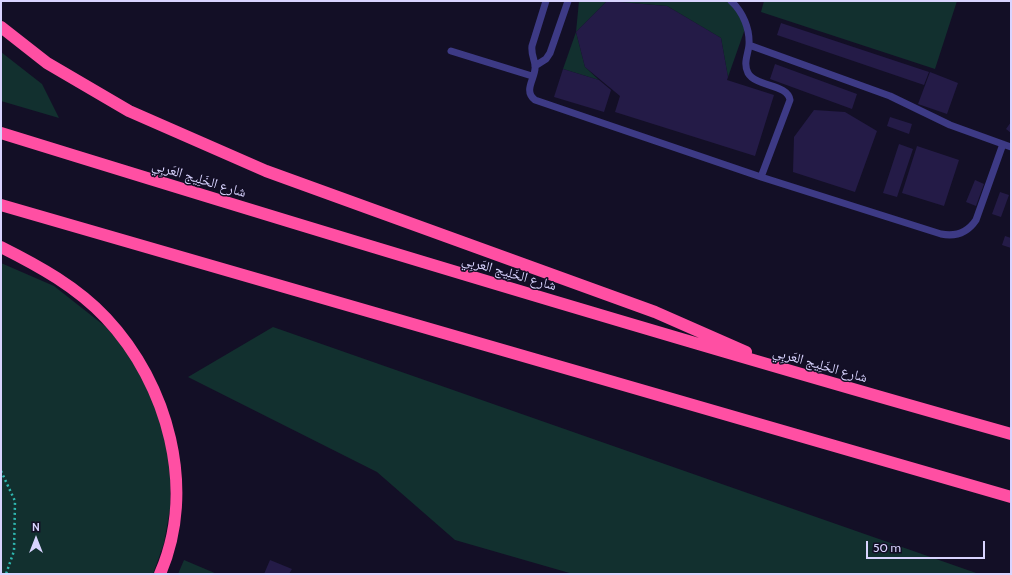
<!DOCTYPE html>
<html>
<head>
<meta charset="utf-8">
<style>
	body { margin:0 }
	#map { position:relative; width:1012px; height:575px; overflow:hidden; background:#130f26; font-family:Cabin,sans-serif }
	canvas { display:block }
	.frame { position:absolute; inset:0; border:2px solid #d9d4ff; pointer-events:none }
	.north { position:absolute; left:16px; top:519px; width:40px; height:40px; -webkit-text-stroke:3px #130f26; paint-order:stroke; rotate:0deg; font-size:11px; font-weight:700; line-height:16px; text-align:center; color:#d9d4ff }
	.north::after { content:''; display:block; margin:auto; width:14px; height:18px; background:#d9d4ff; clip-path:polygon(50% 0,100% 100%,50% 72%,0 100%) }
	.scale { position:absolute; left:866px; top:541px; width:119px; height:18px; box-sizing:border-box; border:2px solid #d9d4ff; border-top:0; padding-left:5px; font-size:12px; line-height:14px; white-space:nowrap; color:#d9d4ff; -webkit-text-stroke:3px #130f26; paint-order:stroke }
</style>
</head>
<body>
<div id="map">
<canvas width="1012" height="575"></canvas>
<div class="frame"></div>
<div class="north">N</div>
<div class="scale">50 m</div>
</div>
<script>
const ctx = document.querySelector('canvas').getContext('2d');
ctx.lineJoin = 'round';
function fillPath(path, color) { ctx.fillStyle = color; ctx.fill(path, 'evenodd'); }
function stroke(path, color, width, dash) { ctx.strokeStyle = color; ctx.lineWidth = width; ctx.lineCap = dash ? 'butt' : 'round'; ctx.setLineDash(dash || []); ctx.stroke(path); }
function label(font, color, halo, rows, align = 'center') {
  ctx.font = font + ' Cabin,"Noto Naskh Arabic",sans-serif'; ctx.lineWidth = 3; ctx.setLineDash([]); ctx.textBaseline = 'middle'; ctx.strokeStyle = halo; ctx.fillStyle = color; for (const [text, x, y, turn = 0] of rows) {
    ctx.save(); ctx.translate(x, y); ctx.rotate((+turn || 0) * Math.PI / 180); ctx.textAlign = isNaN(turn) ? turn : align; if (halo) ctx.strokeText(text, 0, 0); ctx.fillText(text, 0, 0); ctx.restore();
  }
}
fillPath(new Path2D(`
	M579,1H728L736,4L746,26L728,77L721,38L667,6L607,1L576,32L585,67L599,80L563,69L576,32Z
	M764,1H957L935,69L761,12Z
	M1,52L42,84L59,118L1,101Z
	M1,263L54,286L106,327L139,364L165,417L171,465L170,509L164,543L153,574H1Z
	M273,327L979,574H573L455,540L377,472L188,377Z
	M184,560L217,574H178Z`), '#12302f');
fillPath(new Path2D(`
	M607,1L667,6L721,38L728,77L727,80L774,95L755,156L615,112L620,96L585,67L576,32Z
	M781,23L929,72L924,85L777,35Z
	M775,64L857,94L852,109L770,79Z
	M563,69L599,80L611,90L604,112L554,97Z
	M930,72L958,83L947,114L918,104Z
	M814,110L845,112L877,131L855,192L793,172L794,137Z
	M890,117L912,124L909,134L887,126Z
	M1011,122V133L1006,129Z
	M899,144L913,149L897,197L883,193Z
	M917,146L959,160L944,206L902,193Z
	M975,180L984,184L976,206L966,202Z
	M1000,192L1009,195L1001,217L992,214Z
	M1005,236L1011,238V248L1002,245Z
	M270,560L292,569L289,574H264Z`), '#241b47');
stroke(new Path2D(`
	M1,471L15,501L14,551L6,574`), '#2fb8b0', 2.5, [2, 3]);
stroke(new Path2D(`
	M546,1L532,46C531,54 534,58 535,65C537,77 522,90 535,100L761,177L941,234C956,237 968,232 976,220L1003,144
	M731,1C743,12 750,29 749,45C748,55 743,63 748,73C756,87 788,84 790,100L761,177
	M749,45L890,96L950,125L1011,147
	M451,51L532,76
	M535,66L546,59L550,53L568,1`), '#3d3a85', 7);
stroke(new Path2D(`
	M1,27L47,63L129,111L266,171L655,312L746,352
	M1,133C337,237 673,339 1011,434
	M1,205L1011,497
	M1,247C39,266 77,287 106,318C168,384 197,489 160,574`), '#ff4fa3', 12);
label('14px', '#d9d4ff', '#130f26', [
	["شارع الخَلِيج العَربِي",199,179,17],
	["شارع الخَلِيج العَربِي",509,273,16],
	["شارع الخَلِيج العَربِي",820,365,16]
]);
</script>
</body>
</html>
